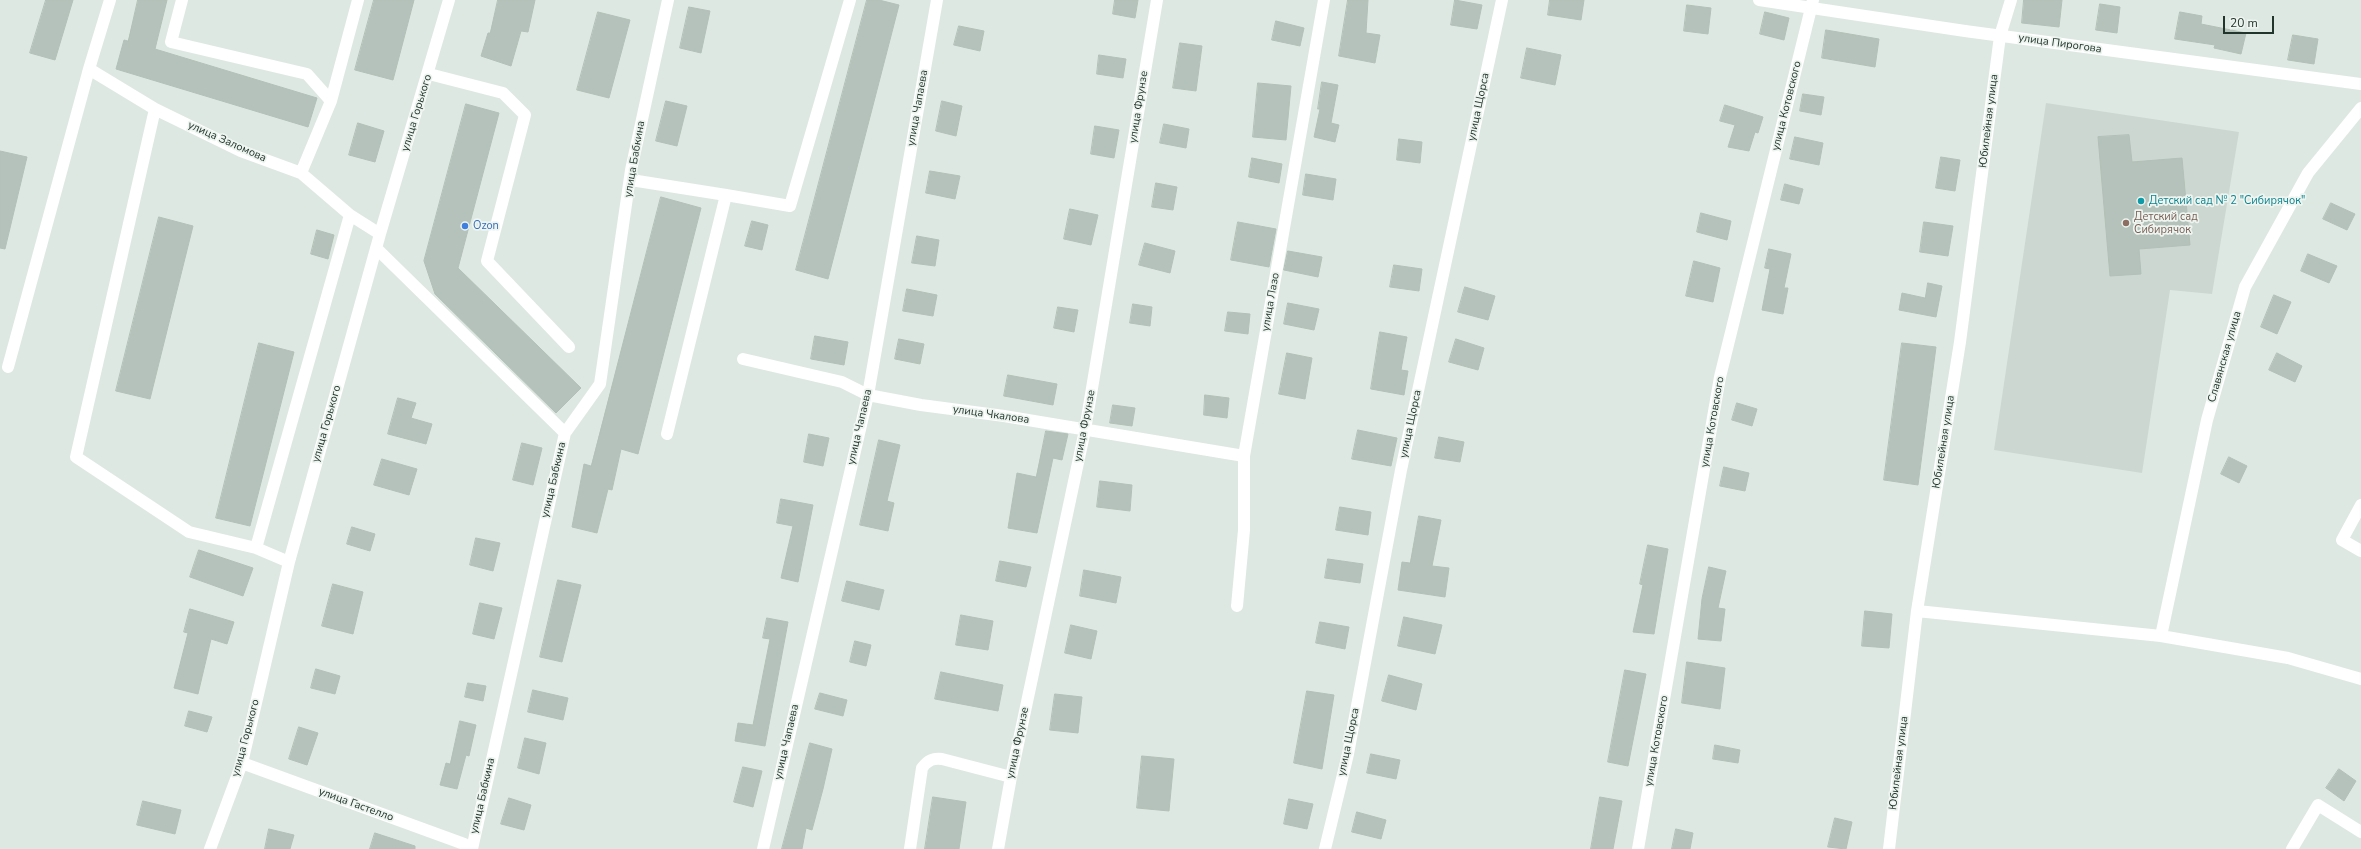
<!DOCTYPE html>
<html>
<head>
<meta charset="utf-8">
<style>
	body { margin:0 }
	#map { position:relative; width:2361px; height:849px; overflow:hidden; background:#dee8e2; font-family:"Nunito Sans",sans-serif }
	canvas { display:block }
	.scale { position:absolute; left:2223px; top:16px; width:51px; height:18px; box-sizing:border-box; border:2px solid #22352d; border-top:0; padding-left:5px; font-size:12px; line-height:14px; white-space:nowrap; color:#22352d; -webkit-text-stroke:3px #eef5f0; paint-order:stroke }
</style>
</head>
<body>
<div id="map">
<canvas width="2361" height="849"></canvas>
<div class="scale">20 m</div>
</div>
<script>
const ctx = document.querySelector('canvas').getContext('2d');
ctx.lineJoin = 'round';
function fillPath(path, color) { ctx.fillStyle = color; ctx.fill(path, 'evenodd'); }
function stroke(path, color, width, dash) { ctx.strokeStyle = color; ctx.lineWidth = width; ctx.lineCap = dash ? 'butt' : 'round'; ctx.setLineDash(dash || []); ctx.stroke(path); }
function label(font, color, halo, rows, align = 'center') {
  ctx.font = font + ' "Nunito Sans",sans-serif'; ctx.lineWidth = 3.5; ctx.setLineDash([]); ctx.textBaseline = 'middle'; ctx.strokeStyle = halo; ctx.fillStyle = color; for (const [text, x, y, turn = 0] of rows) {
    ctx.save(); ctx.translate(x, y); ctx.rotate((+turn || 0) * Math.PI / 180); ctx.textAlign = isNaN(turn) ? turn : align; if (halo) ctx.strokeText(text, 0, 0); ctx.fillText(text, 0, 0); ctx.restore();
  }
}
fillPath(new Path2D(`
	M2046,103L2239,132L2212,294L2170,290L2142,473L1994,450Z`), '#cdd7d1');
const building = new Path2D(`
	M46,0H73L55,60L30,53Z
	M138,0H167L155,49L317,98L308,127L116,69L124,40L128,41Z
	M374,0H414L393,80L355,70Z
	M498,0H535L528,32L521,31L511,66L481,56L488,33H490Z
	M867,0H879L899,5L828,279L796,270Z
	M1115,0H1138L1135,18L1113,14Z
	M1348,0H1368L1366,33L1380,35L1375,63L1339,56Z
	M1455,0L1482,5L1477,29L1451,25Z
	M1550,0H1584L1581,20L1548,15Z
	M2024,0H2062L2059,27L2022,23Z
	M2100,4L2120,7L2117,33L2096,30Z
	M1687,5L1711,8L1708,34L1684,31Z
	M689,7L710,11L701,53L680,48Z
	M598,12L630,20L609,98L577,90Z
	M1765,12L1789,18L1784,40L1760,34Z
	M2180,12L2202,16L2201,24L2246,33L2241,54L2214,48L2215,45L2175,39Z
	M1276,21L1304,28L1300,46L1272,40Z
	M959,26L984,31L980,51L954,45Z
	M1826,30L1879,39L1875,67L1822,58Z
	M2293,35L2318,39L2314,64L2288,60Z
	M1180,43L1202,46L1196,91L1173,88Z
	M1527,48L1561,55L1555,85L1521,78Z
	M1099,55L1126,59L1123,78L1097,74Z
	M1322,82L1338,85L1331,123L1339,125L1335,142L1314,137L1320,109H1318Z
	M1258,83L1291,86L1286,140L1253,137Z
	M1803,94L1824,97L1821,115L1800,111Z
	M666,101L687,106L677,146L656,141Z
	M942,101L962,106L956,136L936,131Z
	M466,104L499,113L458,268L581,388L556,413L435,294L424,261Z
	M1725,105L1763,117L1758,133L1755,132L1749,151L1728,147L1735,125L1720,121Z
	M358,123L384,131L375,162L349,155Z
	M1164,124L1189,129L1186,148L1160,143Z
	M1095,126L1119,130L1114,158L1091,154Z
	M2129,135L2132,162L2182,158L2190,245L2139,249L2141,274L2110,276L2098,137Z
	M1795,137L1823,143L1819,165L1790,159Z
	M1399,139L1422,142L1420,163L1397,160Z
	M0,151L27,157L5,249L0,248Z
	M1941,157L1960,160L1955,191L1936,188Z
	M1252,158L1282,164L1279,183L1249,177Z
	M930,171L960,176L955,199L926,193Z
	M1306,174L1336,179L1333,200L1303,195Z
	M1156,183L1177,187L1173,210L1152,207Z
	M1785,184L1803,189L1799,204L1781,200Z
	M661,197L701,208L638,454L621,449L612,490L608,489L597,533L572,527L584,464L591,466Z
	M2331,203L2355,214L2347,230L2323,219Z
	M1070,209L1098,215L1091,245L1064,239Z
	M1701,213L1731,221L1727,240L1697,232Z
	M159,217L193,226L150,399L116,391Z
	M752,221L768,225L762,250L745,246Z
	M1238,222L1276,229L1269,267L1231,260Z
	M1924,222L1953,226L1948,256L1920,252Z
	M317,230L334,235L328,259L311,254Z
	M917,236L939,240L935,266L912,263Z
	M1145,243L1175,251L1170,273L1139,265Z
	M1769,249L1791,254L1784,288H1788L1783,314L1762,310L1770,269L1765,268Z
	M1288,251L1322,257L1318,277L1284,270Z
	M2308,254L2337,266L2329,283L2301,271Z
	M1694,261L1720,268L1713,302L1686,296Z
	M1394,265L1422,269L1419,291L1390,287Z
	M1928,283L1942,286L1936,317L1899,310L1902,293L1925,298Z
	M1465,287L1495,296L1488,320L1458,312Z
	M907,289L937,295L933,316L903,311Z
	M2274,295L2291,302L2277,334L2261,327Z
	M1288,303L1319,309L1314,330L1284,324Z
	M1133,304L1152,307L1150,326L1130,323Z
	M1058,307L1078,310L1074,332L1054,328Z
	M1228,312L1250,314L1248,334L1225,331Z
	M1380,332L1407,337L1401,370L1408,371L1404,395L1371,389Z
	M815,336L848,342L844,365L811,359Z
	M899,339L924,344L920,364L895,359Z
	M1456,339L1484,348L1478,370L1449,362Z
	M259,343L294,352L250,526L216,518Z
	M1902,343L1936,347L1918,485L1884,480Z
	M1287,353L1312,358L1305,399L1279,394Z
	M2277,353L2302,366L2295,382L2269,370Z
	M1008,375L1057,384L1053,405L1004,396Z
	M1205,395L1229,398L1227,418L1204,415Z
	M398,398L416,403L411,418L432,424L426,444L388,434Z
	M1737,403L1757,409L1752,426L1732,420Z
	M1113,405L1135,408L1132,426L1110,423Z
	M1358,430L1397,438L1391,466L1352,459Z
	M1046,431L1068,434L1062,460L1053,458L1037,533L1008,528L1017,473L1036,477Z
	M809,434L829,438L823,466L804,462Z
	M1439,437L1464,442L1460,462L1435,458Z
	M879,440L900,445L887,501L894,503L888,531L860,525Z
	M522,443L542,448L533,485L513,480Z
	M2229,457L2247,466L2239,483L2221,474Z
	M382,459L417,469L409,495L374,485Z
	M1724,467L1749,473L1745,491L1720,486Z
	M1100,481L1132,485L1130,511L1097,507Z
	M781,499L813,505L798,582L781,578L793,526L777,523Z
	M1340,507L1371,512L1368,535L1336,530Z
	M1419,516L1441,520L1432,566L1449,568L1445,597L1398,590L1402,562L1410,563Z
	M352,527L375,534L370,551L347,544Z
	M476,538L500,543L493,571L470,565Z
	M1648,545L1668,549L1654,634L1633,632L1643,585L1640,584Z
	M199,550L253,568L243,596L190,577Z
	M1328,559L1363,564L1360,583L1325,578Z
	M1000,561L1031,567L1026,587L996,581Z
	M1709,567L1726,571L1718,608L1725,609L1721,641L1698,639L1702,599Z
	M1084,570L1121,577L1116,603L1080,596Z
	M558,580L581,585L562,662L540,657Z
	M847,581L884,590L879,610L842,601Z
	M333,584L363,592L353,634L322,626Z
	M480,603L502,608L494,639L473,634Z
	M190,609L234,622L227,644L211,639L198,694L174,688L188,633L184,632Z
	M1865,611L1892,614L1889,648L1862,646Z
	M961,615L993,621L988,650L956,645Z
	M1404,617L1442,625L1435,654L1398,646Z
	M767,618L788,622L765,746L735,741L738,723L753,725L770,639L763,638Z
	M1320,622L1349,627L1345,649L1316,643Z
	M1071,625L1097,631L1091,659L1065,653Z
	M855,641L871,645L866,666L850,662Z
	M1687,662L1725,668L1720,709L1682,703Z
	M316,669L340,676L335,694L311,688Z
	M1625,670L1646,674L1628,766L1608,762Z
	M941,672L1003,685L998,711L935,699Z
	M1389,675L1422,684L1416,710L1382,701Z
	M468,683L486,686L483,701L465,697Z
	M533,690L568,698L563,720L528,712Z
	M1307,691L1334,695L1322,769L1294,763Z
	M820,693L847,700L843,716L815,709Z
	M1055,694L1082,697L1078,733L1050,730Z
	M189,711L212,717L207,732L185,726Z
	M460,721L476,725L469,756L466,755L457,789L440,785L446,763L450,764Z
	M299,727L318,733L307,765L289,759Z
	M525,738L546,743L539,774L518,768Z
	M810,743L832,749L823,789L812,830L806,828L802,849H782Z
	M1715,745L1740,750L1738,763L1713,759Z
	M1371,754L1400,760L1396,779L1367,773Z
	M1142,756L1174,759L1169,811L1137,808Z
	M743,767L762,771L753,807L734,802Z
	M2339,769L2356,781L2344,801L2326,788Z
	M933,797L966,802L959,849H925Z
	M1600,797L1622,801L1613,849H1591Z
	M509,798L531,805L524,830L501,824Z
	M1289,799L1313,804L1307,829L1284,824Z
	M143,801L181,810L175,834L137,825Z
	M1357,812L1386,820L1381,839L1352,832Z
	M1835,818L1852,822L1846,849L1828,847Z
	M269,829L294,835L290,849H265Z
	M1676,829L1693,833L1690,849H1672Z
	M375,833L415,846V849H370Z`);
fillPath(building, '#b4c2bb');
stroke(building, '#b2c0b8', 1);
stroke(new Path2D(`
	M110,0L89,69L155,109L241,151L301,173L350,215L380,234
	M182,0L171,42L307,74L331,101
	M1759,0L1965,31L2361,84
	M429,74L503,93L525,115L487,261L569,347
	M155,109L76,457L189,532L256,548L289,562
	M301,173L331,101L358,0
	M631,180L726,195L667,434
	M726,195L790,206L850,0
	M376,248L565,433
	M743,359L842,382L868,395L921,405L1004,416L1244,456
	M8,367L89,69
	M2361,505L2342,540L2361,551
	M256,548L350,215
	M1237,606L1244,530V456L1324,0
	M1917,611L2161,636L2288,658L2361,679
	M2161,636L2207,420L2245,287L2308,173L2361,108
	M242,763L464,844L468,849
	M210,849L242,763L289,562L380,234L449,0
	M472,849L565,433L600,384L631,170L668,0
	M763,849L868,395L937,0
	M910,849L922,768C928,760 933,758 942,759L1011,777
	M998,849L1011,777L1085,430L1157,0
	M1325,849L1348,754L1401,470L1502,0
	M1638,849L1720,377L1813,0
	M1889,849L1917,611L1960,342L2000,36L2011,0
	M2292,849L2318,805L2361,832`), '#fff', 12);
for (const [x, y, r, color] of [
	[2141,201,4,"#0f9aa8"],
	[2126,223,4,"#8d6e63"],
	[465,226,4,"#3f7fe0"]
]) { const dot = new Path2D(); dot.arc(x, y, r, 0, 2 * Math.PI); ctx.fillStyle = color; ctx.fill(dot); stroke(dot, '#eef5f0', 1.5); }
label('11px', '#22352d', '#eef5f0', [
	["улица Пирогова",2060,44,8],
	["улица Котовского",1787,106,-76],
	["улица Фрунзе",1139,107,-81],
	["улица Щорса",1479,107,-78],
	["улица Чапаева",918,108,-80],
	["улица Горького",417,113,-73],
	["Юбилейная улица",1989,121,-83],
	["улица Заломова",227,142,24],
	["улица Бабкина",635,159,-80],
	["улица Лазо",1271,302,-80],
	["Славянская улица",2225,357,-74],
	["улица Чкалова",991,415,8],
	["улица Котовского",1713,422,-80],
	["улица Горького",327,424,-74],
	["улица Щорса",1411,424,-78],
	["улица Фрунзе",1085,426,-79],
	["улица Чапаева",860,427,-77],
	["Юбилейная улица",1944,442,-81],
	["улица Бабкина",554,480,-77],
	["улица Горького",246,738,-75],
	["улица Котовского",1657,741,-80],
	["улица Чапаева",787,742,-77],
	["улица Щорса",1349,742,-78],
	["улица Фрунзе",1018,743,-78],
	["Юбилейная улица",1899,763,-83],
	["улица Бабкина",483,796,-77],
	["улица Гастелло",356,805,20]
]);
label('11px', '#0d838f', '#eef5f0', [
	["Детский сад № 2 \"Сибирячок\"",2149,201]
], 'left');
label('11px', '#785e54', '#eef5f0', [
	["Детский сад",2134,217],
	["Сибирячок",2134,230]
], 'left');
label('11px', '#366cbe', '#eef5f0', [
	["Ozon",473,226]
], 'left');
</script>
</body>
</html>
